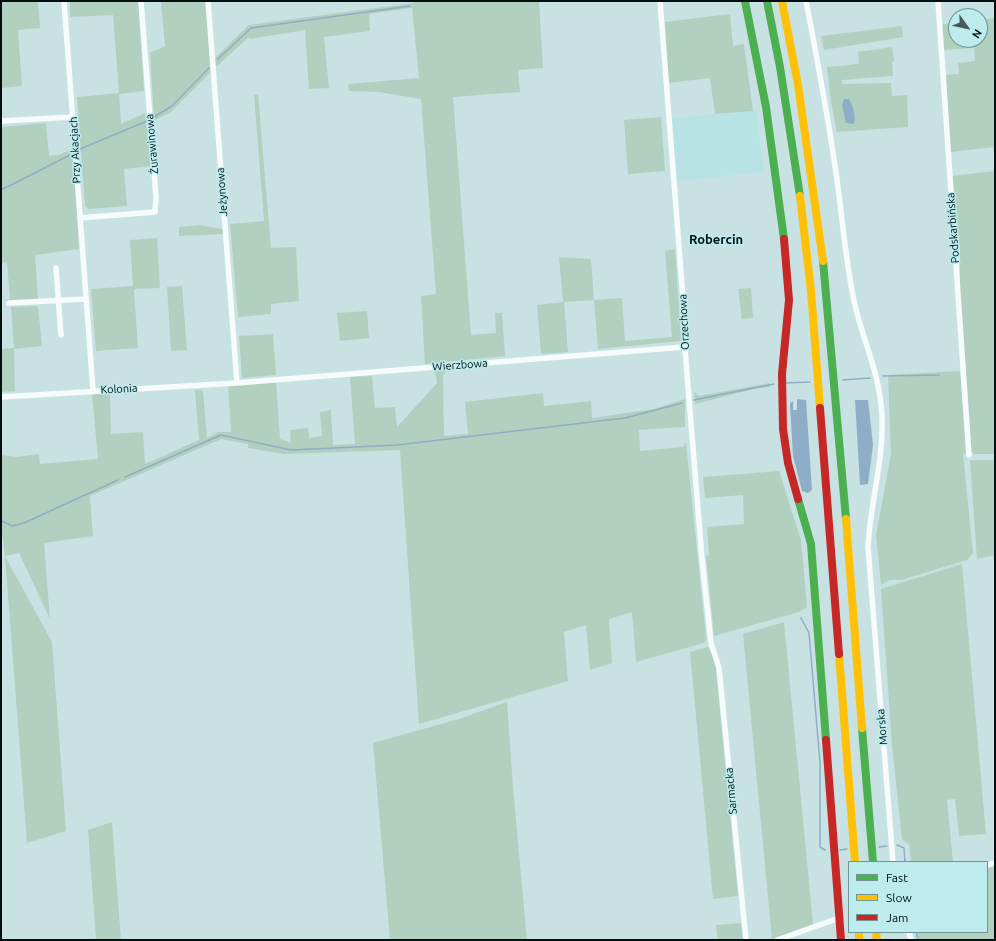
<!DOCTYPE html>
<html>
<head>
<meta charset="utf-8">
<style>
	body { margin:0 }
	#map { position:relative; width:996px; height:941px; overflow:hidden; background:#c8e2e3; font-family:Ubuntu,sans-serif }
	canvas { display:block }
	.frame { position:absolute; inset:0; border:2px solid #010f10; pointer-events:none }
	.legend { position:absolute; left:848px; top:861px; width:140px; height:72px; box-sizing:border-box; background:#bdecee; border:1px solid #729495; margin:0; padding:5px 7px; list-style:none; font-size:12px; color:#010f10 }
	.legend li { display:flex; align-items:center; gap:8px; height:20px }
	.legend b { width:20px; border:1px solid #729495 }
	.north { position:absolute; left:948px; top:8px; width:40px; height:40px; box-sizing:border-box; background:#bdecee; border:1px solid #729495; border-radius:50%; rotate:123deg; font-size:11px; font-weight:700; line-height:16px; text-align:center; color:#010f10 }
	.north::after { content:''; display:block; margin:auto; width:14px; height:18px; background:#47595a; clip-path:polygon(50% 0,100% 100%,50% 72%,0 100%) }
</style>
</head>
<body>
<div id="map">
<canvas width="996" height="941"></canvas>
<div class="frame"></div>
<ul class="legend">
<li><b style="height:5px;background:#4caf50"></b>Fast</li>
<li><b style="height:5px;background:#ffc107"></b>Slow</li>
<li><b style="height:5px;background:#c62828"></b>Jam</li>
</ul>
<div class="north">N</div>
</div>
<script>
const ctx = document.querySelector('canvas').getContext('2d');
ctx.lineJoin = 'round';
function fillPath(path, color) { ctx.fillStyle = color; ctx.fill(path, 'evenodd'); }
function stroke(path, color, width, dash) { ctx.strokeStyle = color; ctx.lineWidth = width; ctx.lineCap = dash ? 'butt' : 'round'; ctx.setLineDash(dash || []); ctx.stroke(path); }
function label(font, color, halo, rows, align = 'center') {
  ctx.font = font + ' Ubuntu,sans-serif'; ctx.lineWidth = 3; ctx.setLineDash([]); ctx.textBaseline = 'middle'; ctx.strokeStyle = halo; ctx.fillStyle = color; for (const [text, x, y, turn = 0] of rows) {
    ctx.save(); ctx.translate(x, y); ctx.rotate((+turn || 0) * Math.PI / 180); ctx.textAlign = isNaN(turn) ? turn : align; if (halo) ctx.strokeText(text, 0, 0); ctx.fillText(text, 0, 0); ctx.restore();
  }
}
fillPath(new Path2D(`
	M756,110L764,172L676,181L671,119Z`), '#b8e3e5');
fillPath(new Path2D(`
	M1,1H38L40,28L18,30L22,86L1,88Z
	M84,1H138L144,91L119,94L121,124L145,113L151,166L124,169L127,206L89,209L85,206L77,97L119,93L113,15L70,17V2Z
	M161,1H206L212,71L170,113L154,120L150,53L165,46Z
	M413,1H539L543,68L518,70L520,92L453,97L471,335L496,333L495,313H502L505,356L425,364L421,296L436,294L421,99L379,92L349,91L348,84L419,78L412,8L369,14L370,31L324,37L329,88L309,89L305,30L249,39V37L216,67L215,58L249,25L413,3Z
	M730,14L733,46L744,44L753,111L715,114L710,78L668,83L665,22Z
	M995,18V147L950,152L946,75L959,74L958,63L975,61L974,48L944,50L941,24L956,23V40H980V20Z
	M902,26L903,37L824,50L821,36Z
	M892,47L894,61L892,62L893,76L842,80V84L891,83L892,96L907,95L908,127L837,132L831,102L827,67L859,64L858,52Z
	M258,94L271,248L296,247L299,301L271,304V314L238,317L230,224L264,221L254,95Z
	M661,117L665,171L628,174L624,120Z
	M46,123L49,156L58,155L73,149L79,249L35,255L38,299L4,301L10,299L7,262L1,263V127Z
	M995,171V454H974L970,451L960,302V250L952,176Z
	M199,225L223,229V234L179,236V227Z
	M157,238L160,288L134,289L138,348L96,351L91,289L133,286L130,240Z
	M675,249L681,341L598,349L594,300L564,302L568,352L541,354L537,305L563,302L559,257L591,259L594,300L622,298L625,341L672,337L665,251Z
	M182,286L187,350L171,351L167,287Z
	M751,288L753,318L742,319L738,289Z
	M38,306L42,346L14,349L15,391L1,392V349L14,348L11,307Z
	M367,311L369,338L340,341L337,313Z
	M273,334L276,375L242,378L239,336Z
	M446,370L443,376L444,436L468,434L465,402L543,393L544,406L591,401L592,418L654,409L685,399V427L639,430L640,451L683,447L686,443L706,638L704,643L636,662L632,612L609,619L612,663L590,670L586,625L564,632L568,681L419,724L400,450L283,454L248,448V444L221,439L90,496L93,536L44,543L50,619L19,553L5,556L52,642L66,831L27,843L5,556L1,525V455L16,457L39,454L40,464L98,459L92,394L110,393L111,434L143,432L145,464L199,440L195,390H203L207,438L218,432H231L228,385L276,382L280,439L291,443L290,430L308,428L309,438L322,436L320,412L331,410L333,445L355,444L350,377L372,376L375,408L395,407L397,427L437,383L435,371Z
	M960,371L966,453L963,454L973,553L967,560L901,580H890L881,585L876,535L891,454L888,375Z
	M770,383V387L754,389L695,404L694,392L699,396Z
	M970,460H995V555L977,559Z
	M779,471L801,540L807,607L799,612L714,636L706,555L709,556L707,527L744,524L743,495L705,498L703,477Z
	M962,564L986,834L959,836L955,799L947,800L953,862H911L909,844L902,840L892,745L881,589Z
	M784,622L813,924L772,940L743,634Z
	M708,647L715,659L738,896L713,899L690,652Z
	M507,702L513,788L527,940H390L373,743L459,719Z
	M112,822L121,940H96L88,830Z
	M995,865V940H918L917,932H987V868Z
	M741,923L743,940H718L716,925Z`), '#b1d0bf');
fillPath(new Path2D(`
	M844,99H849C853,107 856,115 854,124L846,123L842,105Z
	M797,399L806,400L812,490L808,493L802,491L793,456L790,404L791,402L793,401V410H797Z
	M855,400H868L873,445L868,484L860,485Z`), '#8eaec7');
stroke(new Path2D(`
	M218,59L251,28L410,6
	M154,117L172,106L209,68
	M80,149L147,121
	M1,190L70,155
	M883,376L939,375
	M843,380L870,378
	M786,383L810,382
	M694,400L774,384
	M125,477L221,435L291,450L397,445L625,418L682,403
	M2,521L12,526L24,523L118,480
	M801,618L809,633L820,763V847L825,850
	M897,845L904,848L905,862
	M879,847L887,846
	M840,850L847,849
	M916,932L918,940`), '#8eaec7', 1.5);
stroke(new Path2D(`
	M64,1L93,390
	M208,1L237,383
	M660,1L686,337L684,347L685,349L702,559L711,643L719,668L746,940
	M806,1C817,58 828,116 836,173C842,214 845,256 853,296C861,338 880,371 882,416C884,461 870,503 868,547L893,862
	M938,1L969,455
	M1,121L73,117
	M80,218L155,212L156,197L141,1
	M56,268L61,335
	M9,303L86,299
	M1,397L237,383L684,347
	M987,865L995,863
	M909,932L911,940
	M777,940L839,918`), '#f7fbfb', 5.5);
stroke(new Path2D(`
	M745,1L766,107L784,239
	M767,1L780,67L800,196
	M823,261L846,519
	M798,499L811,544L826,740
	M862,728L873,862`), '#4caf50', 8);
stroke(new Path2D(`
	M782,1L798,85L823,261
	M800,196L811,291L820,408
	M846,519L862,728
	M839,654L855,862
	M859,932V940
	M876,932L877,940`), '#ffc107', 8);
stroke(new Path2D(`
	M784,239L789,300L782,374L783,429L788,463L798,499
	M820,408L839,654
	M826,740L841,940`), '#c62828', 8);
label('11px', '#010f10', '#bdecee', [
	["Żurawinowa",152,144,-95],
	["Przy Akacjach",75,150,-93],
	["Jeżynowa",222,192,-94],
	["Podskarbińska",953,228,-94],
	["Orzechowa",684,322,-93],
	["Wierzbowa",460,365,-4],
	["Kolonia",119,389,-3],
	["Morska",882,727,-95],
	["Sarmacka",731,791,-95]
]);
label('bold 13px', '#010f10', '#bdecee', [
	["Robercin",716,240]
]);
</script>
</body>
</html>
